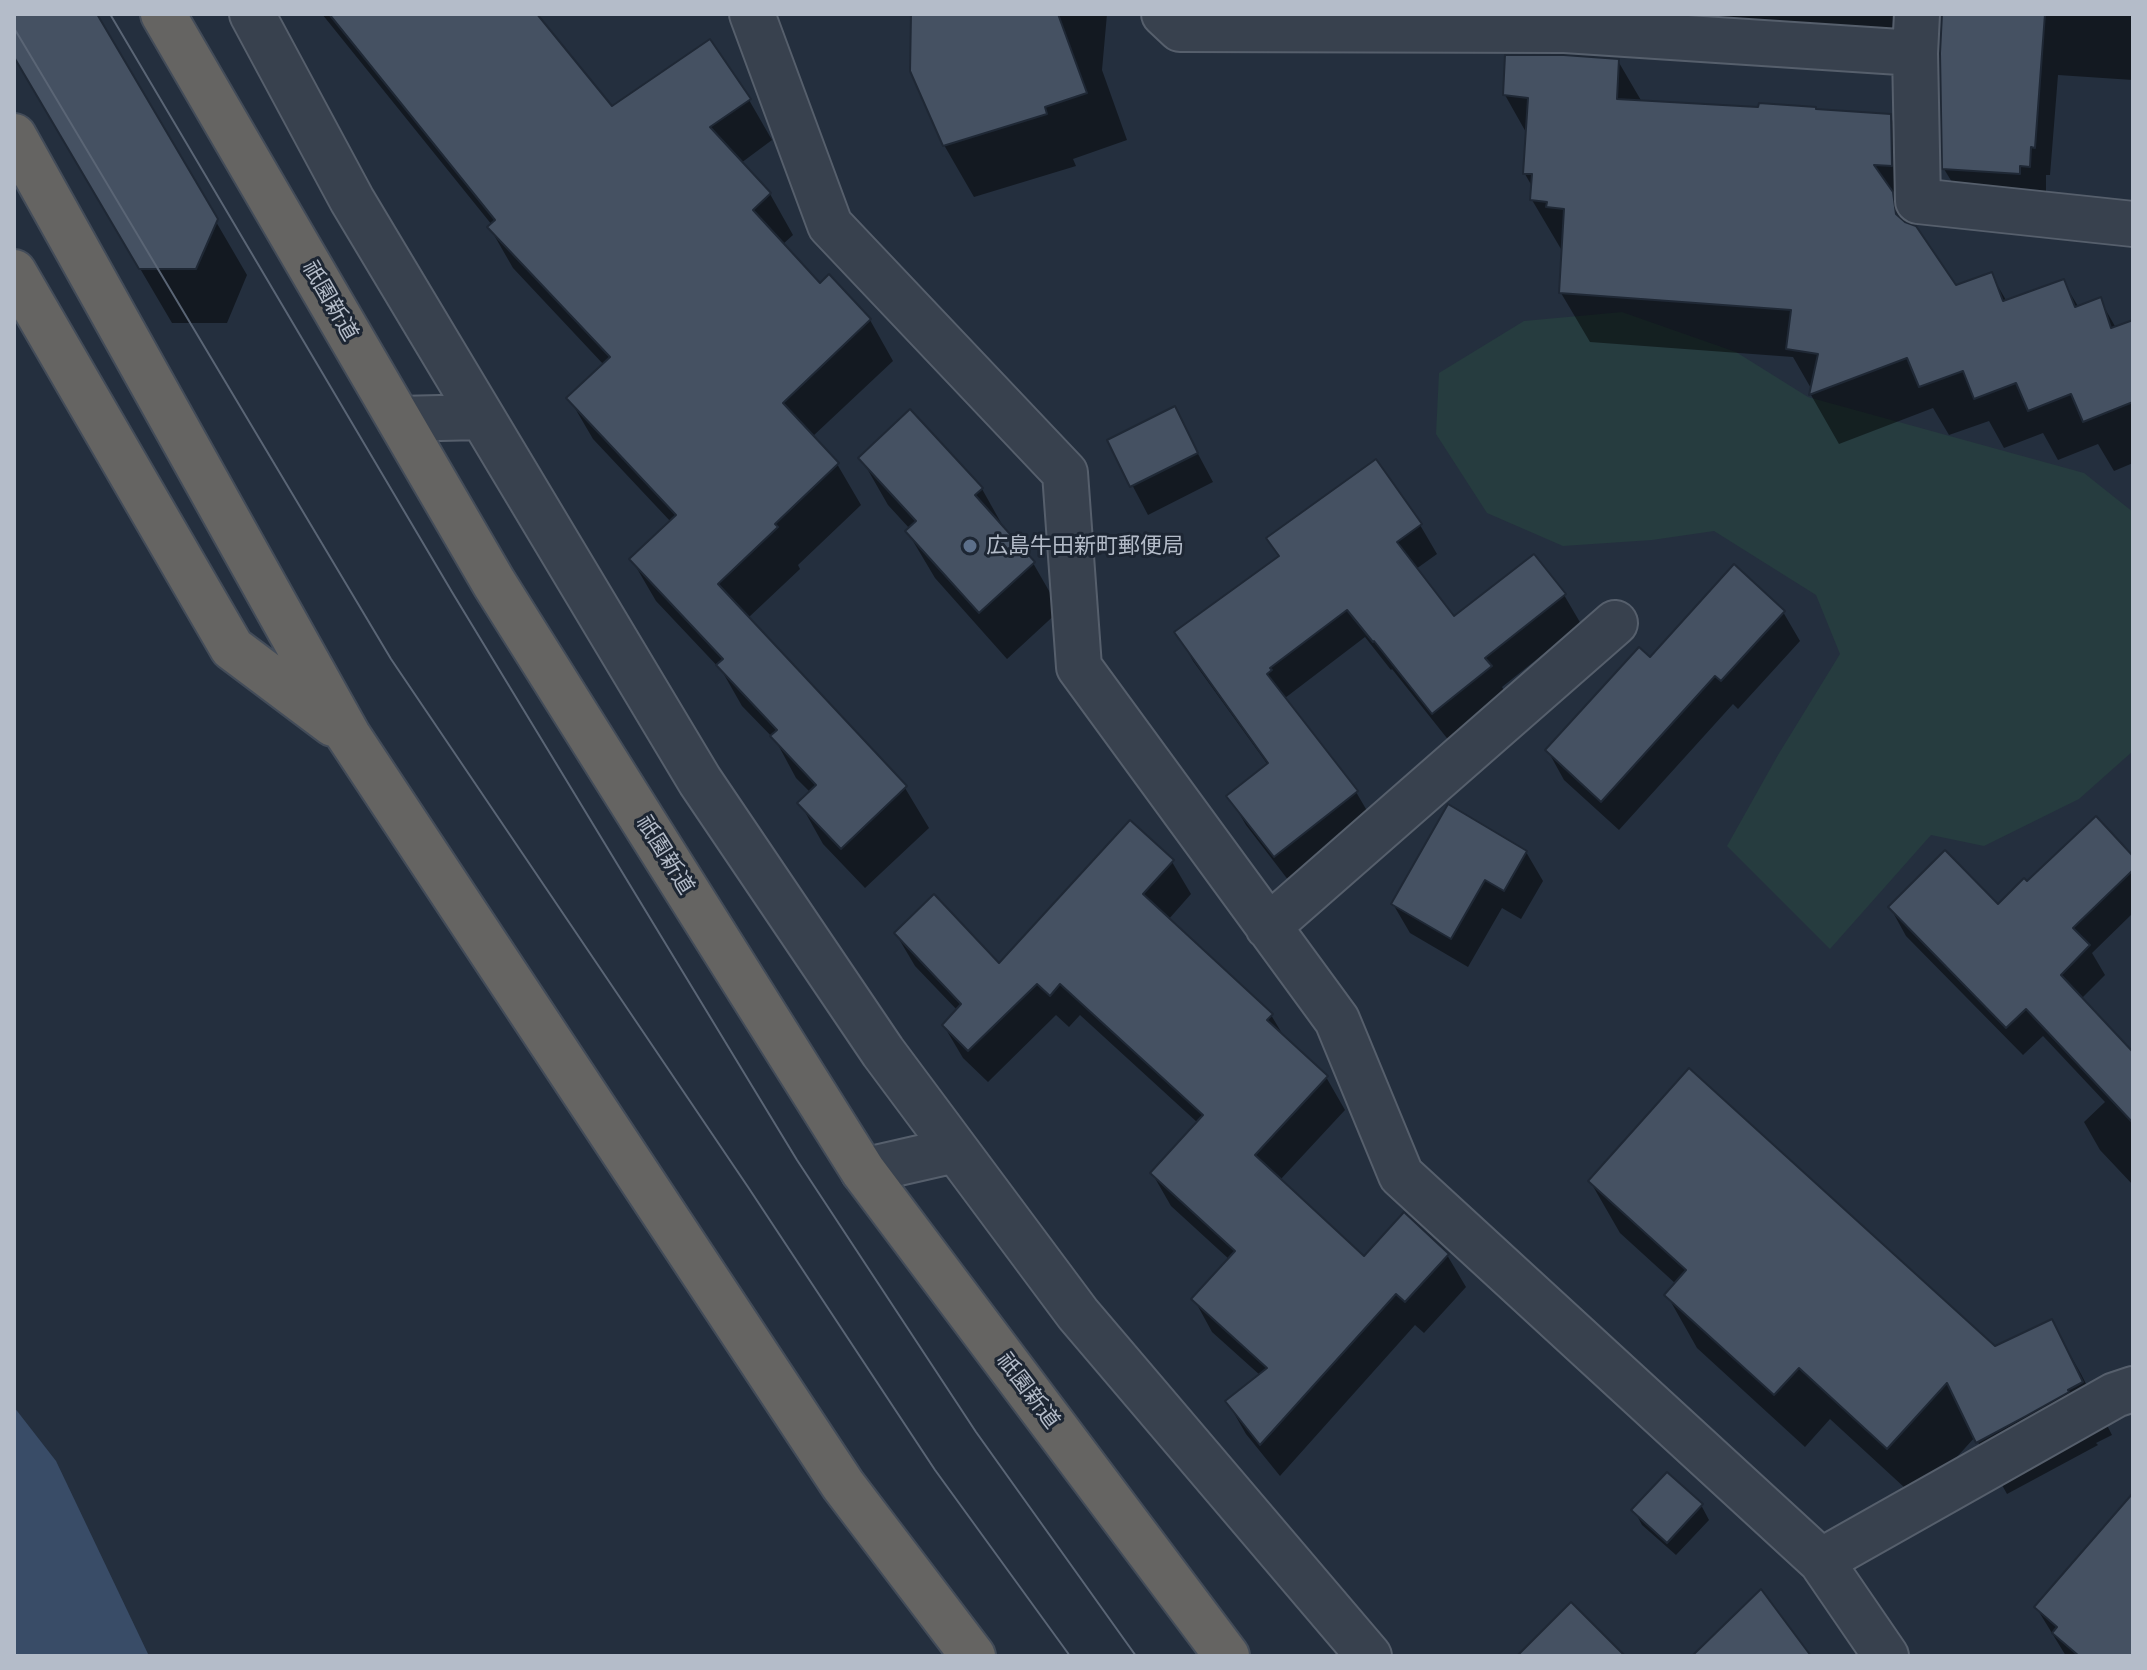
<!DOCTYPE html>
<html>
<head>
<meta charset="utf-8">
<style>
	body { margin:0 }
	#map { position:relative; width:2147px; height:1670px; overflow:hidden; background:#242f3e; font-family:Raleway,sans-serif }
	canvas { display:block }
	.frame { position:absolute; inset:0; border:16px solid #b4bcc9; pointer-events:none }
</style>
</head>
<body>
<div id="map">
<canvas width="2147" height="1670"></canvas>
<div class="frame"></div>
</div>
<script>
const ctx = document.querySelector('canvas').getContext('2d');
ctx.lineJoin = 'round';
function fillPath(path, color) { ctx.fillStyle = color; ctx.fill(path, 'evenodd'); }
function stroke(path, color, width, dash) { ctx.strokeStyle = color; ctx.lineWidth = width; ctx.lineCap = dash ? 'butt' : 'round'; ctx.setLineDash(dash || []); ctx.stroke(path); }
function label(font, color, halo, rows, align = 'center') {
  ctx.font = font + ' Raleway,"Noto Sans JP",sans-serif'; ctx.lineWidth = 6; ctx.setLineDash([]); ctx.textBaseline = 'middle'; ctx.strokeStyle = halo; ctx.fillStyle = color; for (const [text, x, y, turn = 0] of rows) {
    ctx.save(); ctx.translate(x, y); ctx.rotate((+turn || 0) * Math.PI / 180); ctx.textAlign = isNaN(turn) ? turn : align; if (halo) ctx.strokeText(text, 0, 0); ctx.fillText(text, 0, 0); ctx.restore();
  }
}
fillPath(new Path2D(`
	M1622,312L1736,352L1808,397L2084,473L2133,512V751L2079,799L1984,846L1931,835L1830,949L1727,846L1778,755L1840,654L1816,595L1714,531L1652,540L1563,546L1487,513L1436,434L1439,373L1524,321Z`), '#263c3f');
fillPath(new Path2D(`
	M14,1407L56,1461L149,1656H14Z`), '#394c67');
fillPath(new Path2D(`
	M14,14H95L247,275L227,323H172L14,54Z
	M322,14H535L612,109L749,100L772,140L741,163L770,194L793,235L782,245L820,286L829,277L870,320L893,361L812,437L837,464L861,505L798,565L800,569L748,618L905,788L929,828L865,888L823,844L800,803L811,793L796,778L776,741L742,706L722,671L656,601L632,560L671,522L593,439L569,398L604,365L513,268L490,228L492,225Z
	M913,14H1107L1102,70L1127,140L1073,159L1076,166L974,197L944,145Z
	M1594,14H1893L1892,47Z
	M1943,14H2133V80L2058,75L2050,175H2046V195L1961,197L1944,169Z
	M1618,61L1642,102L1890,116L1919,165L1903,214L1956,288L1991,274L2007,302L2063,281L2079,308L2100,300L2116,328L2133,322V463L2114,471L2098,444L2058,460L2043,433L2004,448L1989,421L1949,435L1933,408L1839,444L1811,395L1812,390L1793,357L1590,342L1561,293L1564,250L1561,249L1532,200L1533,188L1525,174L1527,134L1505,95Z
	M1174,409L1213,482L1148,515L1109,441Z
	M861,458L982,489L1009,537L1033,563L1060,610L1007,659L935,578L907,531L910,529L888,505Z
	M1420,525L1437,554L1416,569L1454,619L1534,557L1564,595L1581,624L1502,687L1507,696L1450,742L1392,669L1391,670L1365,637L1285,698L1356,792L1373,821L1292,885L1246,825L1229,796L1268,765L1193,661L1177,632L1280,558L1269,539Z
	M1783,612L1800,641L1738,709L1733,704L1619,830L1564,780L1548,751L1650,660Z
	M1526,852L1543,881L1521,919L1502,908L1468,967L1410,933L1393,904Z
	M2133,859V913L2092,953L2105,975L2081,999L2133,1055V1185L2100,1150L2084,1122L2105,1102L2043,1036L2023,1055L1906,936L1890,907H1998L2027,883Z
	M1172,862L1191,894L1168,920L1271,1015L1286,1040L1326,1077L1345,1110L1280,1180L1364,1258L1447,1255L1466,1287L1424,1333L1415,1325L1280,1476L1246,1434L1227,1401L1261,1376L1212,1332L1194,1299L1230,1260L1171,1206L1152,1173L1198,1123L1080,1015L1069,1027L1056,1015L988,1082L963,1058L944,1026L958,1011L915,966L896,934L999,966Z
	M1590,1181L1995,1349L2051,1321L2081,1374L2112,1435L2096,1443L2098,1445L2007,1494L1975,1437L1918,1500L1830,1419L1805,1447L1697,1348L1667,1295L1676,1284L1620,1233Z
	M2133,1496V1656H2066L2036,1607Z
	M1701,1505L1709,1520L1676,1555L1642,1525L1634,1510Z`), '#0007');
const building = new Path2D(`
	M14,14H97L218,219L196,269H139L14,57Z
	M329,14H537L612,106L710,39L751,99L710,127L771,193L753,210L820,283L829,274L871,319L783,403L839,463L775,524L778,527L718,584L907,786L841,849L797,803L816,785L770,736L777,730L716,665L723,659L629,559L676,515L566,398L610,357L487,227L495,220Z
	M911,14H1058L1087,93L1045,107L1047,114L943,146L910,71Z
	M1942,14H2045L2035,148L2031,147L2030,167L2020,166V174L1942,169L1940,53Z
	M1505,55H1564L1619,59L1617,99L1758,107L1759,103L1816,107V109L1891,114L1892,166L1874,165L1893,192L1896,214L1905,222L1916,226L1956,285L1992,272L2003,301L2064,279L2075,307L2101,297L2111,328L2133,320V402L2083,422L2071,394L2028,411L2016,383L1974,399L1963,371L1919,387L1907,358L1809,395L1818,354L1786,349L1791,310L1559,293L1564,209L1546,207L1547,202L1530,200L1532,174H1523L1528,98L1503,95Z
	M1175,406L1198,453L1130,487L1107,440Z
	M910,409L983,488L975,495L1035,562L979,613L905,531L916,521L858,458Z
	M1376,459L1422,524L1397,542L1454,616L1534,554L1566,594L1485,658L1492,666L1432,714L1374,641L1373,642L1347,610L1270,668L1272,670L1267,674L1358,791L1274,857L1226,796L1268,763L1174,632L1279,556L1266,538Z
	M1734,564L1785,611L1721,681L1715,676L1601,802L1545,750L1639,647L1650,657Z
	M1448,804L1527,851L1504,891L1485,880L1451,939L1391,904Z
	M2096,816L2133,856V870L2073,928L2090,945L2061,975L2133,1052V1123L2026,1009L2006,1028L1888,907L1945,850L1998,904L2024,878L2027,881Z
	M1130,820L1174,860L1143,894L1273,1014L1267,1020L1328,1076L1255,1155L1364,1256L1404,1212L1449,1254L1405,1302L1396,1294L1260,1445L1225,1401L1267,1368L1191,1299L1235,1251L1150,1173L1203,1115L1060,984L1050,996L1037,984L968,1051L942,1025L961,1004L894,933L934,894L999,963Z
	M1689,1068L1995,1346L2052,1319L2083,1382L2068,1390L2069,1392L2026,1416L1976,1443L1947,1383L1887,1449L1799,1368L1774,1395L1664,1295L1686,1270L1588,1181Z
	M1667,1472L1703,1504L1667,1543L1631,1510Z
	M2133,1493V1656H2079L2052,1633L2057,1627L2034,1607Z
	M1761,1589L1811,1656H1692Z
	M1571,1602L1625,1656H1517Z`);
fillPath(building, '#455162');
stroke(building, '#1f2835', 2);
const minor = new Path2D(`
	M252,14L352,200L700,781L883,1052L1078,1314L1369,1656
	M752,14L830,225L1065,473L1079,667L1337,1020L1401,1175L1821,1561L1886,1656
	M1164,14L1180,29L1565,30L1915,53
	M1917,14L1915,53L1918,201L2133,224
	M399,419L481,417
	M1268,927L1615,623
	M863,1171L955,1150
	M1821,1561L2115,1395L2133,1389`);
const trunk = new Path2D(`
	M163,14L494,583L863,1171L1227,1656
	M14,136L348,735L843,1485L973,1656
	M14,272L232,648L333,724`);
stroke(minor, '#565f6c', 48);
stroke(trunk, '#434c59', 48);
stroke(minor, '#38414e', 44);
stroke(trunk, '#656462', 44);
stroke(new Path2D(`
	M110,14L452,592L797,1160L976,1432L1136,1656
	M14,28L391,659L748,1187L935,1470L1070,1656`), '#5a6575', 2);
for (const [x, y, r, color] of [
	[970,546,8,"#5c6f8a"]
]) { const dot = new Path2D(); dot.arc(x, y, r, 0, 2 * Math.PI); ctx.fillStyle = color; ctx.fill(dot); stroke(dot, '#1d2633', 3); }
label('22px', '#b4bcc9', '#1d2633', [
	["祇園新道",330,301,60],
	["祇園新道",665,855,58],
	["祇園新道",1028,1391,53]
]);
label('22px', '#b4bcc9', '#1d2633', [
	["広島牛田新町郵便局",986,546]
], 'left');
</script>
</body>
</html>
